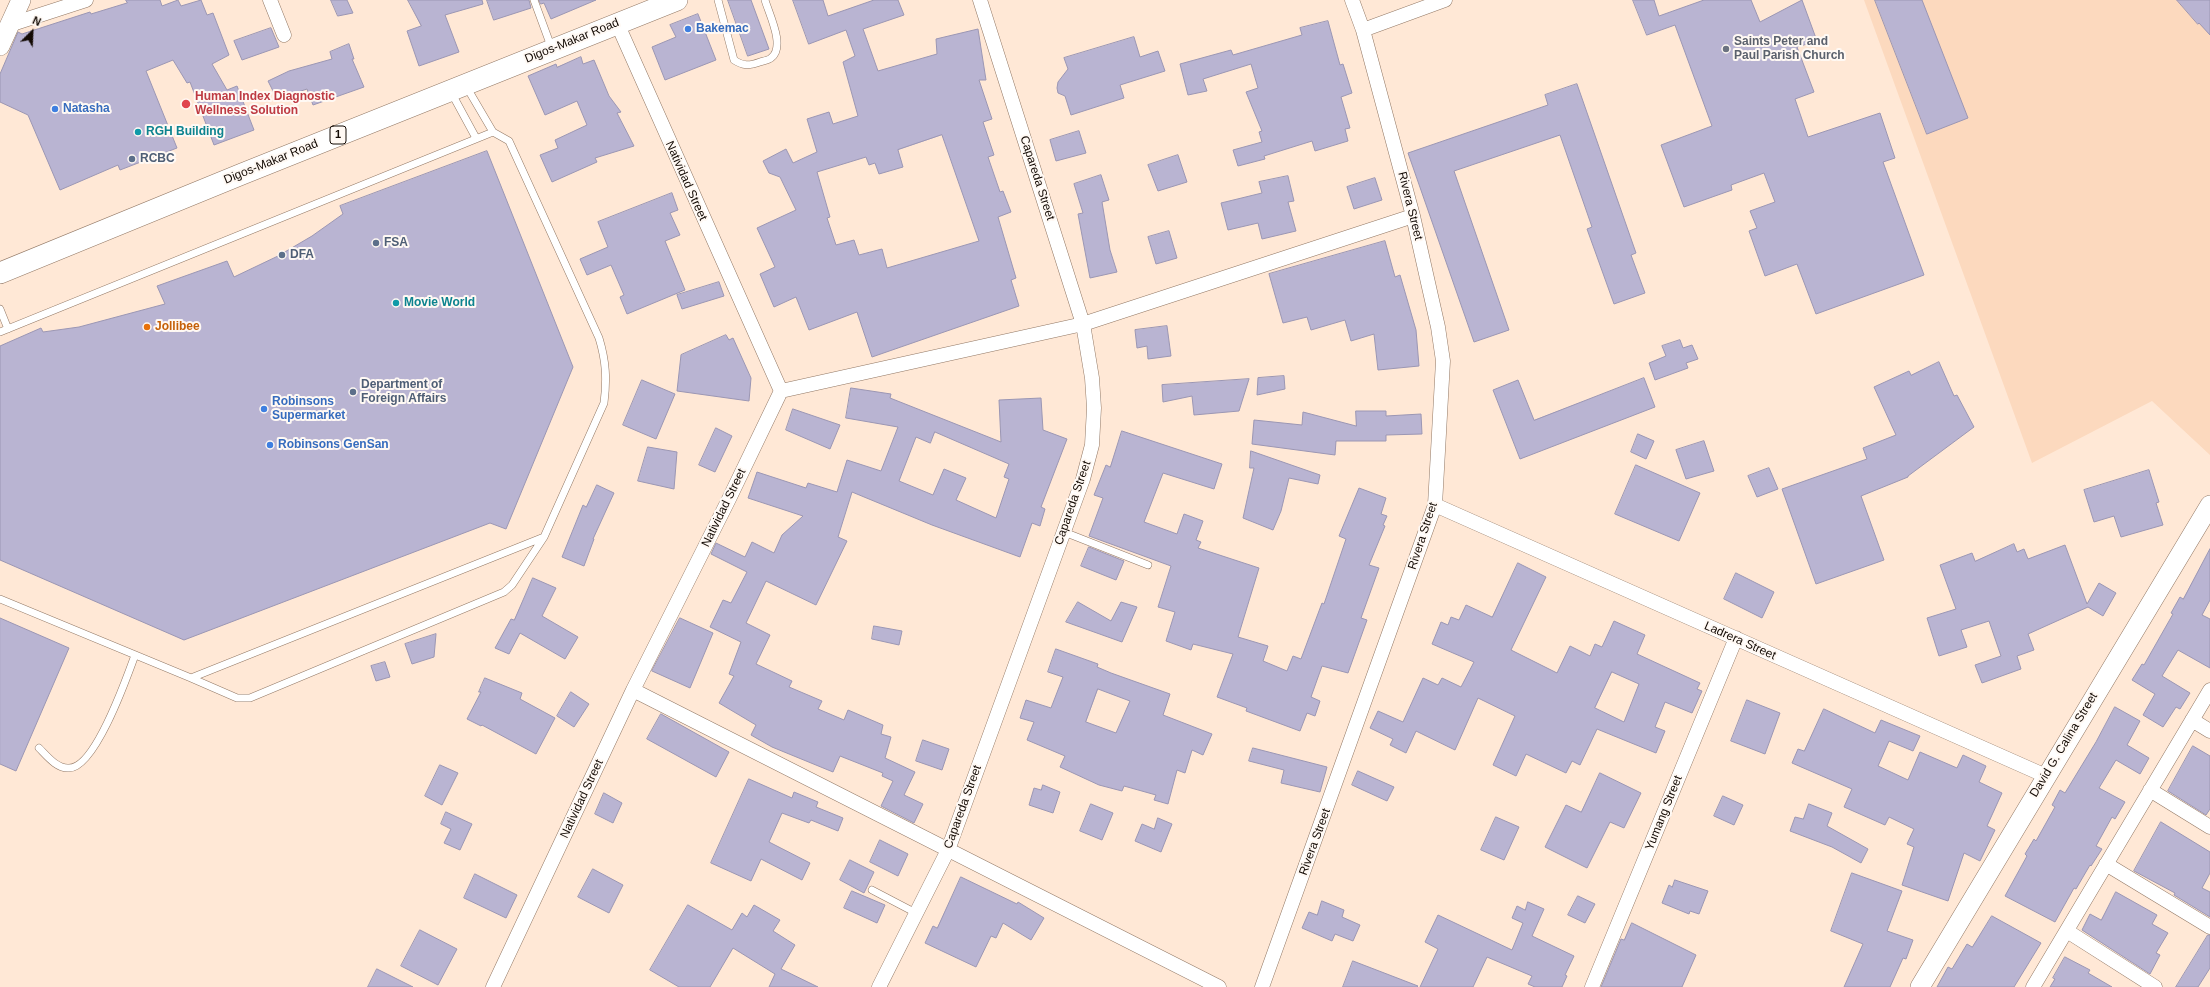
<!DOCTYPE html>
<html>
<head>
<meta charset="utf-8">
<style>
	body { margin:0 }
	#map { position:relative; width:2210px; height:987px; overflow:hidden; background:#ffe8d6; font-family:Helvetica,sans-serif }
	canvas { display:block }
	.north { position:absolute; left:12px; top:12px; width:40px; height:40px; -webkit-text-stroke:3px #fff9f4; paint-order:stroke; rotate:24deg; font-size:11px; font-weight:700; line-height:16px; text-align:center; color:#130a04 }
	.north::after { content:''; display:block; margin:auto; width:14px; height:18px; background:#130a04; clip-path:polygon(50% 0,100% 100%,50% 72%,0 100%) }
</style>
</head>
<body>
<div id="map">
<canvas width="2210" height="987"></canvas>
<div class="north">N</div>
</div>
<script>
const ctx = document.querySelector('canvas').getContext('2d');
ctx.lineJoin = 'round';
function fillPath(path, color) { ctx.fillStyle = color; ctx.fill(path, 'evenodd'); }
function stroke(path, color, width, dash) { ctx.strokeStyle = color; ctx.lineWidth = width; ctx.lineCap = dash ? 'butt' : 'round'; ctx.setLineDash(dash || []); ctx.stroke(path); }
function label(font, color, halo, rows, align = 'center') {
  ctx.font = font + ' Helvetica,sans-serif'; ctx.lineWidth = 4; ctx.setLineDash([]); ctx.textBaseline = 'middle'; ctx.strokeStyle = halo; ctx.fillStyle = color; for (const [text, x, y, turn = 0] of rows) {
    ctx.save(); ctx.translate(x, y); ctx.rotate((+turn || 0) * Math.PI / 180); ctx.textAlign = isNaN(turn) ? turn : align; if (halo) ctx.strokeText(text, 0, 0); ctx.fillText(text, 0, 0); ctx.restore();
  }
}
fillPath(new Path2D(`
	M1864,0H2210V455L2152,401L2032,463Z`), '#fcd9be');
const building = new Path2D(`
	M126,0H160L162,6L178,0L181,6L201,0L207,15L213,13L229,55L212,64L227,90L237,86L254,130L214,145L190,82L187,83L173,60L146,71L177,148L120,170L118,165L60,190L28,115L0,102V74L18,32L22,34L90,12L91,14L127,3Z
	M331,0H347L353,13L338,16Z
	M408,0H482L483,4L445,15L459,52L419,66L407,31L421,26Z
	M487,0H529L531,8L494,20Z
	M539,0H596L551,19L544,3L541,4Z
	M728,0H751L769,49L748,56Z
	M793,0H823L828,16L874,0H898L904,15L863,29L878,71L937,54L936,39L978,29L986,80H979L992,119L983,122L994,155L988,157L1000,192L1003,191L1011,212L998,217L1016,278L1011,280L1019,306L872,357L857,312L809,330L796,297L774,307L760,274L775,267L757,228L796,210L780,177L769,173L763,161L786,149L793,163L817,152L807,119L829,112L833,124L858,116L843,62L855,56L846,30L809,44ZM942,135L979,241L887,268L882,249L859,255L854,240L836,245L827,218L830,217L817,172L866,157L869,165L875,163L879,174L903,167L898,150Z
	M1633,0H1654L1659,16L1704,0H1751L1760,22L1802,0L1817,41L1797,47L1814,92L1795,99L1808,137L1880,113L1895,158L1883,162L1924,275L1816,314L1797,264L1765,276L1749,231L1757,228L1750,211L1775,202L1764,173L1731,185L1732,190L1684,207L1661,145L1712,126L1675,25L1647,35Z
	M1875,0H1922L1968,118L1927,134Z
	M2177,0H2210V35L2199,23L2198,24Z
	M698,14L716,60L665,80L652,47L676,37L670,25Z
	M1328,21L1340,65L1343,64L1352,93L1341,97L1350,128L1345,129L1348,141L1315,151L1312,141L1264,156L1265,159L1238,166L1233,150L1262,142L1259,132L1262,131L1246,92L1258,88L1251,64L1203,79L1207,91L1188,95L1180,64L1231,50L1233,55L1302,35L1300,28Z
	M271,28L279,47L242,60L234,41Z
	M1134,37L1140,57L1158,51L1165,71L1120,85L1124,98L1071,115L1065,96L1058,93L1057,88L1058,82L1068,69L1064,58Z
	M349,44L354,59H352L364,87L313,105L307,89L277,99L268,81L289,71L332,59L330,52Z
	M581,57L583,64L594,60L609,96L621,112L617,113L634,146L595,158L597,162L552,182L540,155L558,148L555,140L587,125L577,101L545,115L528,76L556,64L557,67Z
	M1577,84L1636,253L1631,255L1645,293L1614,304L1587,229L1592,227L1560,135L1454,171L1509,330L1474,342L1408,153L1548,105L1545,95Z
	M1079,131L1086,153L1056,161L1050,140Z
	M487,151L573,367L506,529L490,523L184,640L0,560V346L41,328L43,332L79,327L165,304L157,286L227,261L234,277L278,256L312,236L343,214L340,206Z
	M1178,155L1187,182L1158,191L1148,165Z
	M1101,175L1109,200L1102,202L1110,250L1117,272L1090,278L1078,214L1083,213L1074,184Z
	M1288,176L1294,201L1288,202L1296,231L1262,239L1258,223L1228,230L1221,203L1262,193L1259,182Z
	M1375,178L1382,200L1354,209L1347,187Z
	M672,193L678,210L670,213L680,235L665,241L685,290L627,314L620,297L624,295L611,265L587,275L580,259L608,247L598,222Z
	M1169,231L1177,258L1156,264L1148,237Z
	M1385,241L1395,277L1400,275L1416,330L1419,366L1378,370L1374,334L1351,341L1345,320L1311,330L1307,317L1283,323L1269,274Z
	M719,282L724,296L682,309L677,295Z
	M1167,326L1171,356L1148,359L1147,346L1137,348L1135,330Z
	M726,335L729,340L733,338L751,378L749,401L677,391L681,355Z
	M1680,340L1683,348L1692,345L1698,359L1686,363L1688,368L1655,380L1649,363L1666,356L1662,346Z
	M1939,362L1954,396L1957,395L1974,427L1908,476V477L1861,496L1884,560L1816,584L1782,489L1867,459L1863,448L1896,435L1874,387L1909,371L1911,375Z
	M1284,376L1285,389L1257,395L1258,378Z
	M1644,378L1655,407L1520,459L1493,390L1518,380L1534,420Z
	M1249,379L1239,411L1194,415L1192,396L1163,402L1162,385Z
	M642,380L675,394L656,439L623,425Z
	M851,388L891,394L890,398L1001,442L999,400L1041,398L1043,430L1067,439L1041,507L1045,509L1040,526L1032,523L1020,557L932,525L852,492L838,537L847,541L816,605L766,581L746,623L770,635L756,664L792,681L789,687L822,701L818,709L844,720L848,710L883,725L881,734L891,737L885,758L915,772L904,795L923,804L914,823L881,806L893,781L882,776L883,773L840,756L833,772L772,747L751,735L756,725L719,703L734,676L729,674L741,642L710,627L723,600L731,603L747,572L711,554L716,543L745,557L752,542L774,553L782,535L803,516L748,498L757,472L806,488L808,483L837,492L847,460L881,471L898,427L846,418ZM935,432L1009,464L1004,477L1009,479L996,518L956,500L966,478L944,469L933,495L899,481L916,437L930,443Z
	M793,409L840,425L830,449L786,430Z
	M1356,411H1386V416L1421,414L1422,434L1386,435V441H1336L1335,455L1252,444L1254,420L1302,425L1303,412L1356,426Z
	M716,428L732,436L715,472L699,465Z
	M1122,431L1222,464L1214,489L1163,473L1144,522L1177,534L1184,514L1203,521L1196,540L1201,542L1198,548L1259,568L1238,637L1268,646L1263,661L1287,671L1293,656L1301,659L1322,603L1324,604L1346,539L1339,536L1359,488L1386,498L1381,514L1387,516L1383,525L1385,526L1369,565L1379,568L1361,618L1367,620L1348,673L1322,666L1311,697L1320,701L1315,716L1307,713L1300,731L1246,711L1247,708L1217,697L1233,654L1193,644L1191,650L1166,641L1175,612L1158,607L1171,566L1089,536L1103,498L1094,495L1106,465L1110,467Z
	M1638,434L1654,441L1646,459L1631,452Z
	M1704,441L1714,471L1686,479L1676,450Z
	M648,447L677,452L674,489L638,481Z
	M1251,451L1320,475L1318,484L1289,478L1281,511L1273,530L1243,518L1254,468H1250Z
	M1636,465L1700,493L1679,541L1615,514Z
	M1769,468L1778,489L1757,497L1748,476Z
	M2149,470L2159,502L2156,503L2163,525L2121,537L2114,516L2094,522L2084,490Z
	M597,485L614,493L593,539H594L584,566L562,557L583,505L586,507Z
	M2014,544L2017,552L2024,549L2028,559L2065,545L2087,604L2099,583L2116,593L2103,616L2088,607L2028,634L2034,650L2017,656L2021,669L1982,683L1975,665L2001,656L1989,621L1961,630L1967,647L1939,656L1927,618L1956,609L1940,565L1972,553L1975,561Z
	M1089,547L1124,561L1116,580L1081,566Z
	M2210,549V600L2202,615L2210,619V668L2178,650L2162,676L2190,693L2180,709L2176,707L2163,727L2143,715L2155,694L2132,680L2142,664L2144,665L2173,614L2171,613L2180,597L2183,599Z
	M1518,563L1546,577L1511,650L1557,673L1570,646L1590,656L1595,644L1602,647L1614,621L1645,635L1637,654L1700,683L1697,689L1702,691L1692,713L1665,702L1655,727L1665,731L1656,753L1597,729L1580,765L1572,761L1566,773L1526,754L1516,776L1493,765L1515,716L1478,698L1455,750L1416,731L1406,753L1390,745L1393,739L1370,728L1378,711L1403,722L1423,678L1438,685L1442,678L1461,687L1474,662L1432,644L1441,622L1448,625L1451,617L1459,620L1466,605L1492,617ZM1612,672L1639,684L1624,722L1595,708Z
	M1736,573L1774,592L1762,618L1724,599Z
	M533,578L556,588L542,616L578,637L565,659L520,633L509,654L495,648L511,619L514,620Z
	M1078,602L1111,621L1121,602L1137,607L1122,642L1066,622Z
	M0,618L69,648L16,771L0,764Z
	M680,618L713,633L690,688L652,671Z
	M874,626L902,631L899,645L872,639Z
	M436,634L434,657L412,664L405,644Z
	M1056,649L1098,664L1097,667L1111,673L1170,694L1163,715L1212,734L1203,755L1192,750L1185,773L1177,770L1168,804L1154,800L1156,795L1124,786L1122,791L1099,785L1060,767L1065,756L1027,740L1034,722L1020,718L1026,700L1051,708L1063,677L1048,672ZM1098,689L1130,701L1116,733L1086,722Z
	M385,662L390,677L376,681L371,666Z
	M485,678L522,693L520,699L555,718L536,754L482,725L481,726L467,719L481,692H479Z
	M571,692L589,704L574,727L557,716Z
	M1747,700L1780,713L1765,754L1731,741Z
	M2115,707L2140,721L2127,745L2149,758L2140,774L2116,760L2099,788L2125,802L2115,819L2112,817L2096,846L2102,849L2091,866L2090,865L2076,889L2074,888L2055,922L2005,896L2027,856L2025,854L2034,839L2036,841L2055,807L2052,805L2060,790L2065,793L2096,742Z
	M1824,709L1875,733L1881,720L1920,736L1913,751L1889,741L1878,766L1908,780L1920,752L1957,768L1963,755L1986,766L1979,782L2002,793L1987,826L1995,830L1980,861L1964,853L1948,901L1902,885L1914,847L1907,844L1914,829L1889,817L1885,825L1844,807L1852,789L1792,763L1798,749L1804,751Z
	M661,714L729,752L716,777L647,739Z
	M923,740L949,749L942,770L916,761Z
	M2193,746L2210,756V809L2206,815L2168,791Z
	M1253,748L1327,767L1320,792L1281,783L1284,770L1249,761Z
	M440,765L458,773L442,805L425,796Z
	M1358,771L1394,787L1387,801L1352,785Z
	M1600,773L1641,793L1624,828L1610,822L1587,868L1545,847L1566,805L1581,812Z
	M749,779L792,798L794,792L818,802L816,807L843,818L838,831L811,820L809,823L782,813L769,842L810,863L802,880L761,859L751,881L711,863Z
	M1043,785L1060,792L1053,813L1029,805L1034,788L1041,790Z
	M604,793L622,803L613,823L595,814Z
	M1723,796L1743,805L1734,825L1714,816Z
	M1091,804L1113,813L1102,840L1080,831Z
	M1809,804L1832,813L1827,826L1868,849L1861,863L1832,847L1790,831L1795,817L1803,819Z
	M446,812L472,824L460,850L444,843L451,829L441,824Z
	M1496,817L1519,827L1504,860L1481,850Z
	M1158,818L1172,824L1161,852L1135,841L1142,824L1154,829Z
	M2161,822L2210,852V873L2202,888L2210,892V917L2174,895L2175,893L2134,871Z
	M880,840L908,854L898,876L870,862Z
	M850,860L874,872L864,893L840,880Z
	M593,869L623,885L609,913L578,897Z
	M1852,873L1902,891L1887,931L1913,940L1906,959L1903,958L1890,987H1844L1863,944L1831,931Z
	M475,874L517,895L506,918L464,898Z
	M961,877L1017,904L1018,902L1044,918L1031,940L1003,923L996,938L991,936L976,967L925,943L933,926L937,928Z
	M1675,880L1708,891L1699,914L1690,911L1689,914L1662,903L1669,885L1672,887Z
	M852,891L885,905L877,923L844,908Z
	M2116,892L2157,915L2152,924L2168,933L2156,953L2160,955L2150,974L2082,930L2090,914L2101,920Z
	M1578,896L1595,904L1585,923L1568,915Z
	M1322,901L1344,910L1342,917L1360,925L1353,941L1335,934L1332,941L1302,928L1309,912L1317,915Z
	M1528,902L1544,909L1532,936L1574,956L1565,975L1567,976L1562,987H1535L1528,984L1532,976L1487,957L1473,987H1420L1438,949L1425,942L1438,915L1512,950L1523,923L1512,918L1517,906L1525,910Z
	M688,905L732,930L742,913L747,917L754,905L780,920L773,931L795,945L781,969L818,987H769L775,974L733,948L710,987H679L650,970Z
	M1992,916L2041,943L2014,987H1937L1948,967L1952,969L1967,944L1972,947Z
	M1632,923L1696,955L1682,987H1601L1621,939L1624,940Z
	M420,930L457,949L438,985L401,966Z
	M2208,935H2210V968L2198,987H2176Z
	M2065,957L2090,970L2088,973L2112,987H2050L2055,979L2053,978Z
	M1353,961L1418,986L1417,987H1343Z
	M377,969L413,987H368Z`);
fillPath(building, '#b9b4d2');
stroke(building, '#9b96b3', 1);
const lane = new Path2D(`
	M534,0L552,49
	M718,0L734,60C743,66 749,66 760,62C763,61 769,60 771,58C786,47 769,14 765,0
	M451,92L476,138
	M0,309L8,329
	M0,332L493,132
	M1064,532L1148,565
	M0,599L191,678L544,537L604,403C607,379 606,361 599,338L509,141L493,132L466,86
	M191,678L237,698H250L504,592L512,585L544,537
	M39,748C47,756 57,769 69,768C95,768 127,677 135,655
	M872,890L916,913`);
const street = new Path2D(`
	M270,0L284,35
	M9,25L86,0
	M1363,30L1445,0
	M781,391L1083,324L1413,216
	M1435,505L2046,776
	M633,690L1219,987
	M2192,720L2210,731
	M2150,790L2210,827
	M2106,864L2210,927
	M2067,931L2155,987
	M493,987L633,690L729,499L781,391L617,23
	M879,987L948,850L1083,479L1092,445L1094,408L1092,378L1083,324L980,0
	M1262,987L1435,505L1443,361L1438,327L1413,216L1363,30L1352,0
	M1592,987L1736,638
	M2033,987L2210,690`);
const secondary = new Path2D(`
	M0,46L21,0
	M1920,987L2210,505`);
const primary = new Path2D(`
	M0,273L242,174L677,0`);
stroke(lane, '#927865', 8);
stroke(street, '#927865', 15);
stroke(secondary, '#927865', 20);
stroke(primary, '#927865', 22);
stroke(lane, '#fff', 7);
stroke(street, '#fff', 14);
stroke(secondary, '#fff', 19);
stroke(primary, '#fff', 21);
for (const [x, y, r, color] of [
	[688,29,4,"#3f7fe0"],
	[1726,49,4,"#6b7280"],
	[186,104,5,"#e0444e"],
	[55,109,4,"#3f7fe0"],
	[138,132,4,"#0f9aa8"],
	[132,159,4,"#5c6f8a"],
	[376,243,4,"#5c6f8a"],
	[282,255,4,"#5c6f8a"],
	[396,303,4,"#0f9aa8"],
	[147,327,4,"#e8710a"],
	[353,392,4,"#5c6f8a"],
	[264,409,4,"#3f7fe0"],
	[270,445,4,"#3f7fe0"]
]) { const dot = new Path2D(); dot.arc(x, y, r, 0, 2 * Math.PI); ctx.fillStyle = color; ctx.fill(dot); stroke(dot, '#fff9f4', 1.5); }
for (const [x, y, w] of [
	[338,135,16]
]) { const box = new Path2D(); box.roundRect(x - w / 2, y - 9, w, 18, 3); ctx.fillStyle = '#fff9f4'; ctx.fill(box); stroke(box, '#130a04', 1); }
label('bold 11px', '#130a04', null, [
	["1",338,135]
]);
label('bold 12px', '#366cbe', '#fff9f4', [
	["Bakemac",696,29],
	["Natasha",63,109],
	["Robinsons",272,402],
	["Supermarket",272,416],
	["Robinsons GenSan",278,445]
], 'left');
label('12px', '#130a04', '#fff9f4', [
	["Digos-Makar Road",572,41,-22],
	["Digos-Makar Road",271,162,-22],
	["Capareda Street",1037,178,72],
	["Natividad Street",686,181,66],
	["Rivera Street",1410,206,76],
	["Capareda Street",1073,503,-71],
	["Natividad Street",724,508,-64],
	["Rivera Street",1423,536,-72],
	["Ladrera Street",1740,641,24],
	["David G. Calina Street",2064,745,-59],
	["Natividad Street",582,799,-65],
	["Capareda Street",963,807,-70],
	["Yumang Street",1664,813,-68],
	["Rivera Street",1315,842,-70]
]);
label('bold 12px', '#5b616d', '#fff9f4', [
	["Saints Peter and",1734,42],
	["Paul Parish Church",1734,56]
], 'left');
label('bold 12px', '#be3a42', '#fff9f4', [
	["Human Index Diagnostic",195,97],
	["Wellness Solution",195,111]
], 'left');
label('bold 12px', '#0d838f', '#fff9f4', [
	["RGH Building",146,132],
	["Movie World",404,303]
], 'left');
label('bold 12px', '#4e5e75', '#fff9f4', [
	["RCBC",140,159],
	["FSA",384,243],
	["DFA",290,255],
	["Department of",361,385],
	["Foreign Affairs",361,399]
], 'left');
label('bold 12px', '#c56008', '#fff9f4', [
	["Jollibee",155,327]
], 'left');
</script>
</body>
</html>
